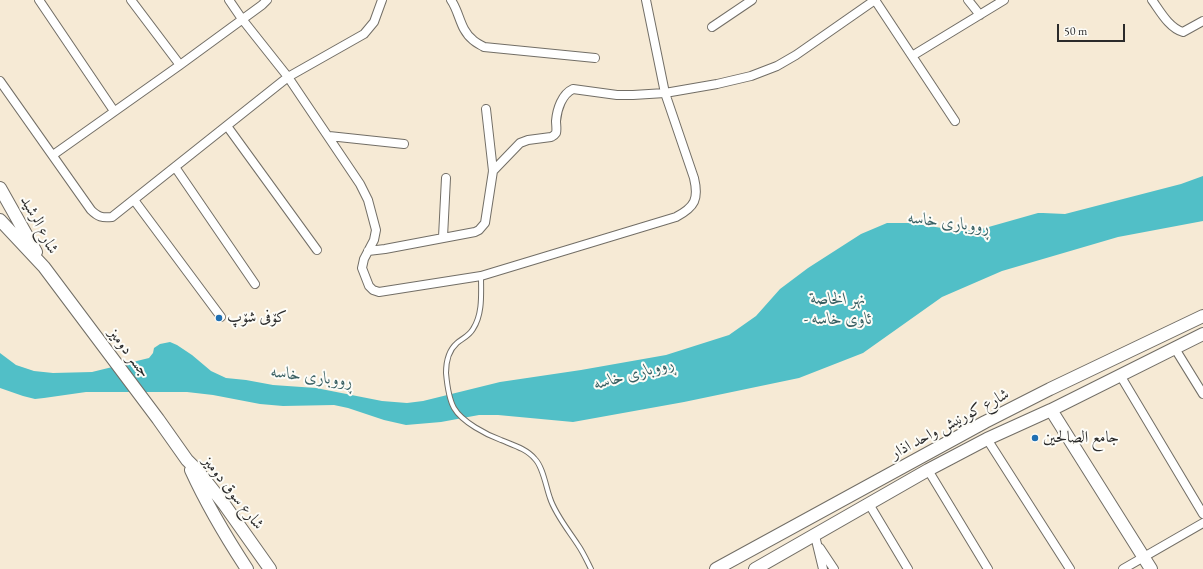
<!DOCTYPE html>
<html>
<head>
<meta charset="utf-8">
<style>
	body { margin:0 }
	#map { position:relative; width:1203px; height:569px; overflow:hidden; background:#f6ead5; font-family:"EB Garamond",serif }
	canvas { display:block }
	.scale { position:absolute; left:1057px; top:24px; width:68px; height:18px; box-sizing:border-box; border:2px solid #2b2b2b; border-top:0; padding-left:5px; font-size:12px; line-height:14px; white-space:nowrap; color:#2b2b2b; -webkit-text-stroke:3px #fdfcf7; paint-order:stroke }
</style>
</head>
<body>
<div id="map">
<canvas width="1203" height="569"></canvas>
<div class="scale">50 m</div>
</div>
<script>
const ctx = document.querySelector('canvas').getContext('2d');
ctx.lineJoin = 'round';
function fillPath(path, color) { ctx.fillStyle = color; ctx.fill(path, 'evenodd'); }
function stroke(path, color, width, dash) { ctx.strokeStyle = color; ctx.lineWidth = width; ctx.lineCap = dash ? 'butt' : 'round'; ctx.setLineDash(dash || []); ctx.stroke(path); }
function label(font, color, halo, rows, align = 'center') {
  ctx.font = font + ' "EB Garamond",Amiri,serif'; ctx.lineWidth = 4; ctx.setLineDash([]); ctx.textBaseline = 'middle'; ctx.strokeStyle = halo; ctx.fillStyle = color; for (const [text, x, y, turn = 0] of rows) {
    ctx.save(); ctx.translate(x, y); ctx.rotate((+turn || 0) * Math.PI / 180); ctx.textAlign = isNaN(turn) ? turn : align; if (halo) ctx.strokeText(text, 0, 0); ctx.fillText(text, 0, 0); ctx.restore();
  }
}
fillPath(new Path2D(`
	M1203,176V221L1118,237L1002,271L942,297L863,353L799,378L684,402L573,422L498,415H479L441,422L406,425L384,420L348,408L334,405L283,406L260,404L213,395L187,392H86L44,398L35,399L23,396L0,388V353L16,365L34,371L53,373L92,372L149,358L153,353L154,348L160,344L170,342L177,345L192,355L211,371L226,378L246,380L273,385L316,388L382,401L407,403L423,401L500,382L581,370L666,355L729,335L756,316L780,289L808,268L861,234L887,223H910L961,231L978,230L1038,213H1043L1065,214L1181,184Z`), '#51bfc7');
const lane = new Path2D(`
	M481,276C481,293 483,314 473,329C469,336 463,338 457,343C449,350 446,362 446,373C447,384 449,399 454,408C462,422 487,435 501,440C513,445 527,449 535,459C543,467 546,487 550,498C555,514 569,531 578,545C583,552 587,561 591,569`);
const street = new Path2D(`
	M39,0L114,111
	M131,0L180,65
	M229,0L242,19L288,77L360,184L368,200L376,230L374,240L364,259L362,268L369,286L373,290L379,292L481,276L676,217C695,207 699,199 694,178L665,93L646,0
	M451,0C460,13 460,30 473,40C476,43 481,45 484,47L595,58
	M875,0L955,121
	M968,0L980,15
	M1152,0C1160,11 1169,28 1183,32L1203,21
	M712,27L752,0
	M912,56L1004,0
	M0,81L91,210C98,217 102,218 112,217L288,77L364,34L374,22L382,0
	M227,126L317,250
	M329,136L404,144
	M53,155L180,65L262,5L267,0
	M175,167L255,284
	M493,171L520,143L528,140L551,137C553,136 554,136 556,133C557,130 556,124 556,121C557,109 562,94 573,89L617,95H633L665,93L717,84L751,76L777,66L796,55L875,0
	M134,200L221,317
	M443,237L446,178
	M368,251L385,249L475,232L479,230L485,223L493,171L486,109
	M1174,347L1203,394
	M1120,375L1203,514
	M987,439L1070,569
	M928,470L988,569
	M869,504L908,569
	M813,536L816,540L823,569
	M820,548L834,569
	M1123,569L1203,523`);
const secondary = new Path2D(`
	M0,188L36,252
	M0,220L44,267L158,419L187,460L198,471L224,504L270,569
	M1051,410L1151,569
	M191,470C207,505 226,537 247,569
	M716,569L985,422L1050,389L1203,316
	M755,569L928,470L987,439L1051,410L1203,334`);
stroke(lane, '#726e66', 6);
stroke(street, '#726e66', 10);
stroke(secondary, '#726e66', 14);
stroke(lane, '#fff', 4);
stroke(street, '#fff', 8);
stroke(secondary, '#fff', 12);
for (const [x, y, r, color] of [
	[219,318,4,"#1f6fb2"],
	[1035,438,4,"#1f6fb2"]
]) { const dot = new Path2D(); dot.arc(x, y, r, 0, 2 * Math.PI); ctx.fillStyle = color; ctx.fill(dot); stroke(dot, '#fdfcf7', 1.5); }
label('16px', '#2b2b2b', '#fdfcf7', [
	["شارع الرشيد",39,225,62],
	["جسر دوميز",129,353,53],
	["شارع كورنيش واحد اذار",950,424,-28],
	["شارع سوق دوميز",233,493,52]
]);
label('16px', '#2b2b2b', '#fdfcf7', [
	["کۆفی شۆپ",227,318],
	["جامع الصالحين",1043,438]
], 'left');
label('italic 17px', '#385f62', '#fdfcf7', [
	["ڕووباری خاسە",949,223,7],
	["نهر الخاصة",838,299],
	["- ئاوی خاسە",838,319],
	["ڕووباری خاسە",634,374,-15],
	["ڕووباری خاسە",312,377,7]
]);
</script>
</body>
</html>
